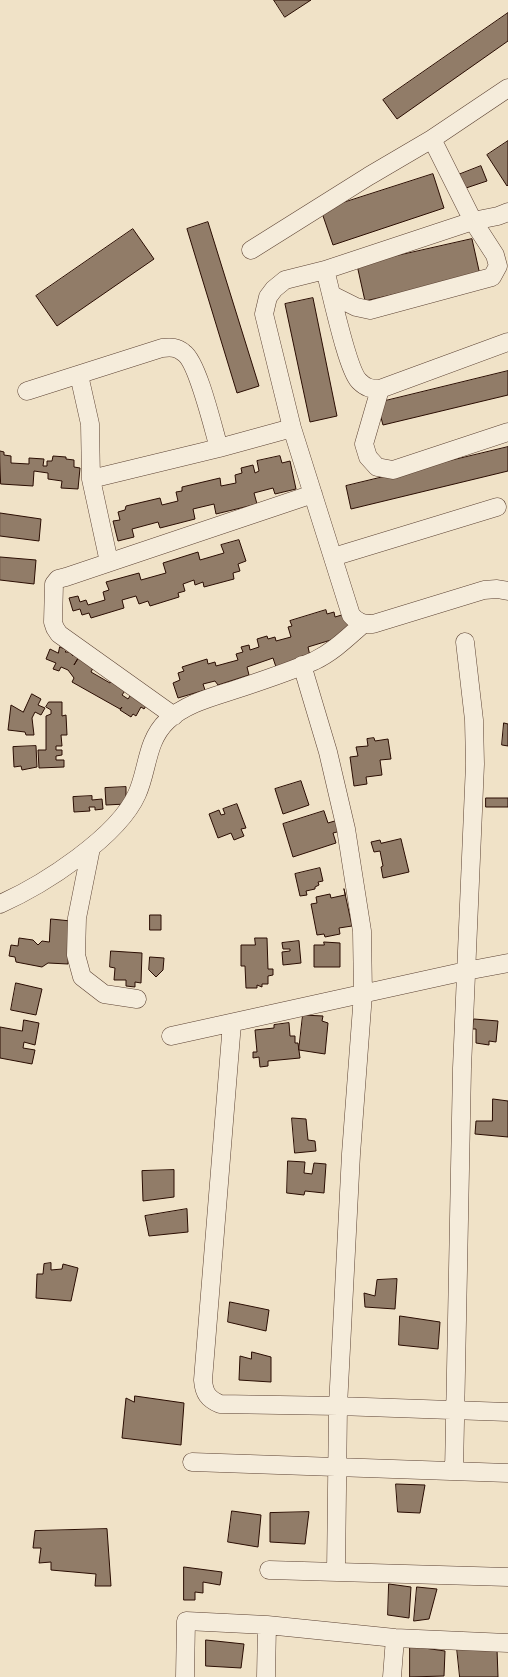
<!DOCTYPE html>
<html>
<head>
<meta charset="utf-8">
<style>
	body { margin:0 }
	canvas { display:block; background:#f0e2c7 }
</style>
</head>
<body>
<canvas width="508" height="1677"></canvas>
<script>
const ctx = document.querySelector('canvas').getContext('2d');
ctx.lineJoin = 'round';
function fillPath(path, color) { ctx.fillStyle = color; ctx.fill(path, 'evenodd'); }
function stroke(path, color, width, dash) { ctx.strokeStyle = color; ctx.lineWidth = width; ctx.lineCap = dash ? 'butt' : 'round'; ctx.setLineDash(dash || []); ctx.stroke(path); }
const building = new Path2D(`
	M274,0H311L285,17Z
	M508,13V41L397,119L383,100Z
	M508,141V185L507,186L487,155Z
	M481,166L487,181L463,189L458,175Z
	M433,174L444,208L333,245L321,210Z
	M208,222L259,386L237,393L187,229Z
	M133,229L154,259L57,326L36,296Z
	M472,239L480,275L365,301L357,265Z
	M313,298L337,416L310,422L285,304Z
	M508,371V395L383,425L377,403Z
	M508,447V471L351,509L346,486Z
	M0,451L4,452V455L11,456V463L29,464V458L44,459L43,466H47V461H52L53,456L66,457V459L74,460V467L80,468L78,489L61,488L62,481L48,479V473L34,471L33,486L1,484Z
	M280,456L282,463L290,461L296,489L275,494L273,488L254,493L257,504L216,514L214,504L193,509L195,519L160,528L158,522L132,529L134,537L118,541L113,521L120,520L118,512L125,510L126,506L160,498L162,505L178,501L176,492L182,491V487L220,478L221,486L236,483L235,475L242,473L241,468L253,465L255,473L259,471L257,461Z
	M0,513L41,519L39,541L0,536Z
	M239,540L246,561L238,564L240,571L233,573L234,579L204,587L203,582L195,585L194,580L183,584L185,591L178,593L179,597L150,606L148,601L139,604L136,596L122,600L124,608L91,618L89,613L82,615L80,609L73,611L69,598L78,596L80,602L86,600L88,605L105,600L103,592L109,590L106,582L139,573L141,580L166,573L163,563L198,552L200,560L224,553L221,545Z
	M0,557L36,560L34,584L0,580Z
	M326,610L327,614L334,612L335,617L345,614L354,642L334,648L331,640L308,647L310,656L276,667L273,658L247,667L249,675L218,685L215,681L203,684L205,690L178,698L173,683L180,680L178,673L184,671L182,667L207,659L208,664L215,662L216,666L238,660L236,654L243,652L241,647L249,645L250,650L259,647L257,639L267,636L268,639L275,637L276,641L291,637L288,627L292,626L290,621Z
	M60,647L67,650L65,652H69L73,656L74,653L79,657L74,665L78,658L93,668L91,672L110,683L114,677L129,685L122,695L128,699L132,693L148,703L144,709L141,707L136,716L133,714L131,717L120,710L122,707L120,709L72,682L74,678L68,670L61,667L59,671L53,669L56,663L46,659L50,649L58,653Z
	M32,694L41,699L38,705L45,708L41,715L35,712L32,718L34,735H26L25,732L8,730L11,705L23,712Z
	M49,702H62V716L66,715L67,735H61L62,746H56V750H62V755L56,756V760H64V767L39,768L38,750H46V716L51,714V710L46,707Z
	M504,723L508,724V746L502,745Z
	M374,738L375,741L388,739L391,759L380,760L382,775L366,777L367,784L354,786L350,757L358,756L356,747L368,746L367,739Z
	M36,746L37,767L22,770L21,766L14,767L13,747Z
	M301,781L309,805L283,814L275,789Z
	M126,787V804L106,805L105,788Z
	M92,796V800L102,799L103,809L95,810V807H89L90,811L74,812L73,797Z
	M486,798H508V807H486Z
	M237,804L246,828L241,829L244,836L234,840L231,833L218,838L209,814L219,810L221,815L225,814L223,809Z
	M324,811L328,823L338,820L341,831L333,833L336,843L293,857L283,824Z
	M401,839L409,872L383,878L381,867L383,866L380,851L374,852L371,842L380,840L381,843Z
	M320,868L323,881L318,882L319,885L315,887V889L306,891L307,895L300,896L295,874Z
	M344,889L352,926L339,928L340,934L325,937L324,934L317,935L311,904L317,903L316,897L330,894L331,898L345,895Z
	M150,915H161V930H150Z
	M51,919L71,921L68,964L48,963L42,967L16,962L15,957L9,956L11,945L18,946L19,938L33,940L38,945L42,941L49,942Z
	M255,938H267L268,969H273V975L268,976V984H262V987L257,985V988H246L245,966H241V945H255Z
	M299,941L301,963L283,965L282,952L290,951V949H283L282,943Z
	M324,942L340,943V967H314V945H324Z
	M111,951L142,953L141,983L135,982V987L126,986V980H114L115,968L110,967Z
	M150,957L164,958L163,970L156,977L149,970Z
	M16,983L42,989L36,1015L11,1010Z
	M303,1015L323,1016L322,1021L328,1023L325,1054L299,1050Z
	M474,1019L498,1021L496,1042L489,1041V1045L476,1043V1029H473Z
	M24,1020L39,1023L35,1045L24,1042L23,1048L35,1050L32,1064L0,1058V1027L22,1031Z
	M289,1023L290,1036H295V1043H298L300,1058L268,1061V1066L260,1067L259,1057L253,1058V1052H257L255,1030L274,1028V1025Z
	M493,1099L508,1101V1137L475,1134L476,1121H492Z
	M292,1118L306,1119L308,1140L315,1141L316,1151L295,1153Z
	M288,1161L305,1162L304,1173L312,1174L314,1163L326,1164L324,1193L305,1191L304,1195L287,1193Z
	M174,1170V1197L143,1201L142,1171Z
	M187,1209L188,1232L149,1236L145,1216Z
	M51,1263V1270L62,1269L63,1264L78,1268L71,1301L36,1298L37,1274H43L44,1264Z
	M397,1279L395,1309L365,1307L364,1293L375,1296L377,1280Z
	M230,1302L269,1310L266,1331L228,1322Z
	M400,1316L440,1322L438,1349L399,1345Z
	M252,1352L271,1357V1382L239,1380L240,1356L251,1359Z
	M135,1396L184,1403L181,1445L122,1438L126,1398L134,1402Z
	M396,1484L425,1485L420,1513L398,1512Z
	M232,1511L261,1515L258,1547L228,1542Z
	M309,1512L305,1544L270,1542V1513Z
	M107,1529L111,1586H95L96,1574L51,1570V1562L39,1563L41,1548H33L35,1531Z
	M184,1567L222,1572L220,1585L203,1582V1593L195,1592V1600H184Z
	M389,1584L411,1587L409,1618L388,1615Z
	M417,1587L437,1589L429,1619L414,1621Z
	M206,1640L244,1644L241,1668L206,1666Z
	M410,1646L445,1651L444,1676L410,1677Z
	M457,1648L497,1649L498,1677H460Z`);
fillPath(building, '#917c68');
stroke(building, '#2a0d02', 1);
const minor = new Path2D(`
	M508,212L498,216L473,221L325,270L285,280L274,289L268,297L264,314L292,428L351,615C358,623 363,624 373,624L484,590L497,589L508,591
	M251,250L369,176L432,139L508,88
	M325,270C331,291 347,369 359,381C366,388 371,389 380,389L508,342
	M332,295L356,307L370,310L492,277L498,266L495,255L473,221L432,139
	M79,375L90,424L91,479L109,562
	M380,389L364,444L368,457L377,467L393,470L508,432
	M27,391L162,348C171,347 177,347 184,353C198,363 213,428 219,448
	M91,479L219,448L292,428
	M333,557L497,507
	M302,665L328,752L346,829L362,931L363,994L351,1154L338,1406L336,1572
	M174,716L59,634L55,628L53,622L54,584L58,579L66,577L313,494
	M91,848L77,918L76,955L82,977L104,994L137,999
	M0,904C43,885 118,837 137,794C148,770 146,741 167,721C187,702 217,696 243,687C267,679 291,671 314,661C333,652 347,638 363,624
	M232,1023L203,1380C204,1393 208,1399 220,1404L338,1406L508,1412
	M171,1036L466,971L508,963
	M192,1462L508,1473
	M454,1471L462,1068L475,764L474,720L465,642
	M269,1570L508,1577
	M185,1677L186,1621L267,1625L395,1638L508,1643
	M266,1677L267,1625
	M392,1677L395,1638`);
stroke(minor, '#5c4233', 19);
stroke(minor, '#f5ecdb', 18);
</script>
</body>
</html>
